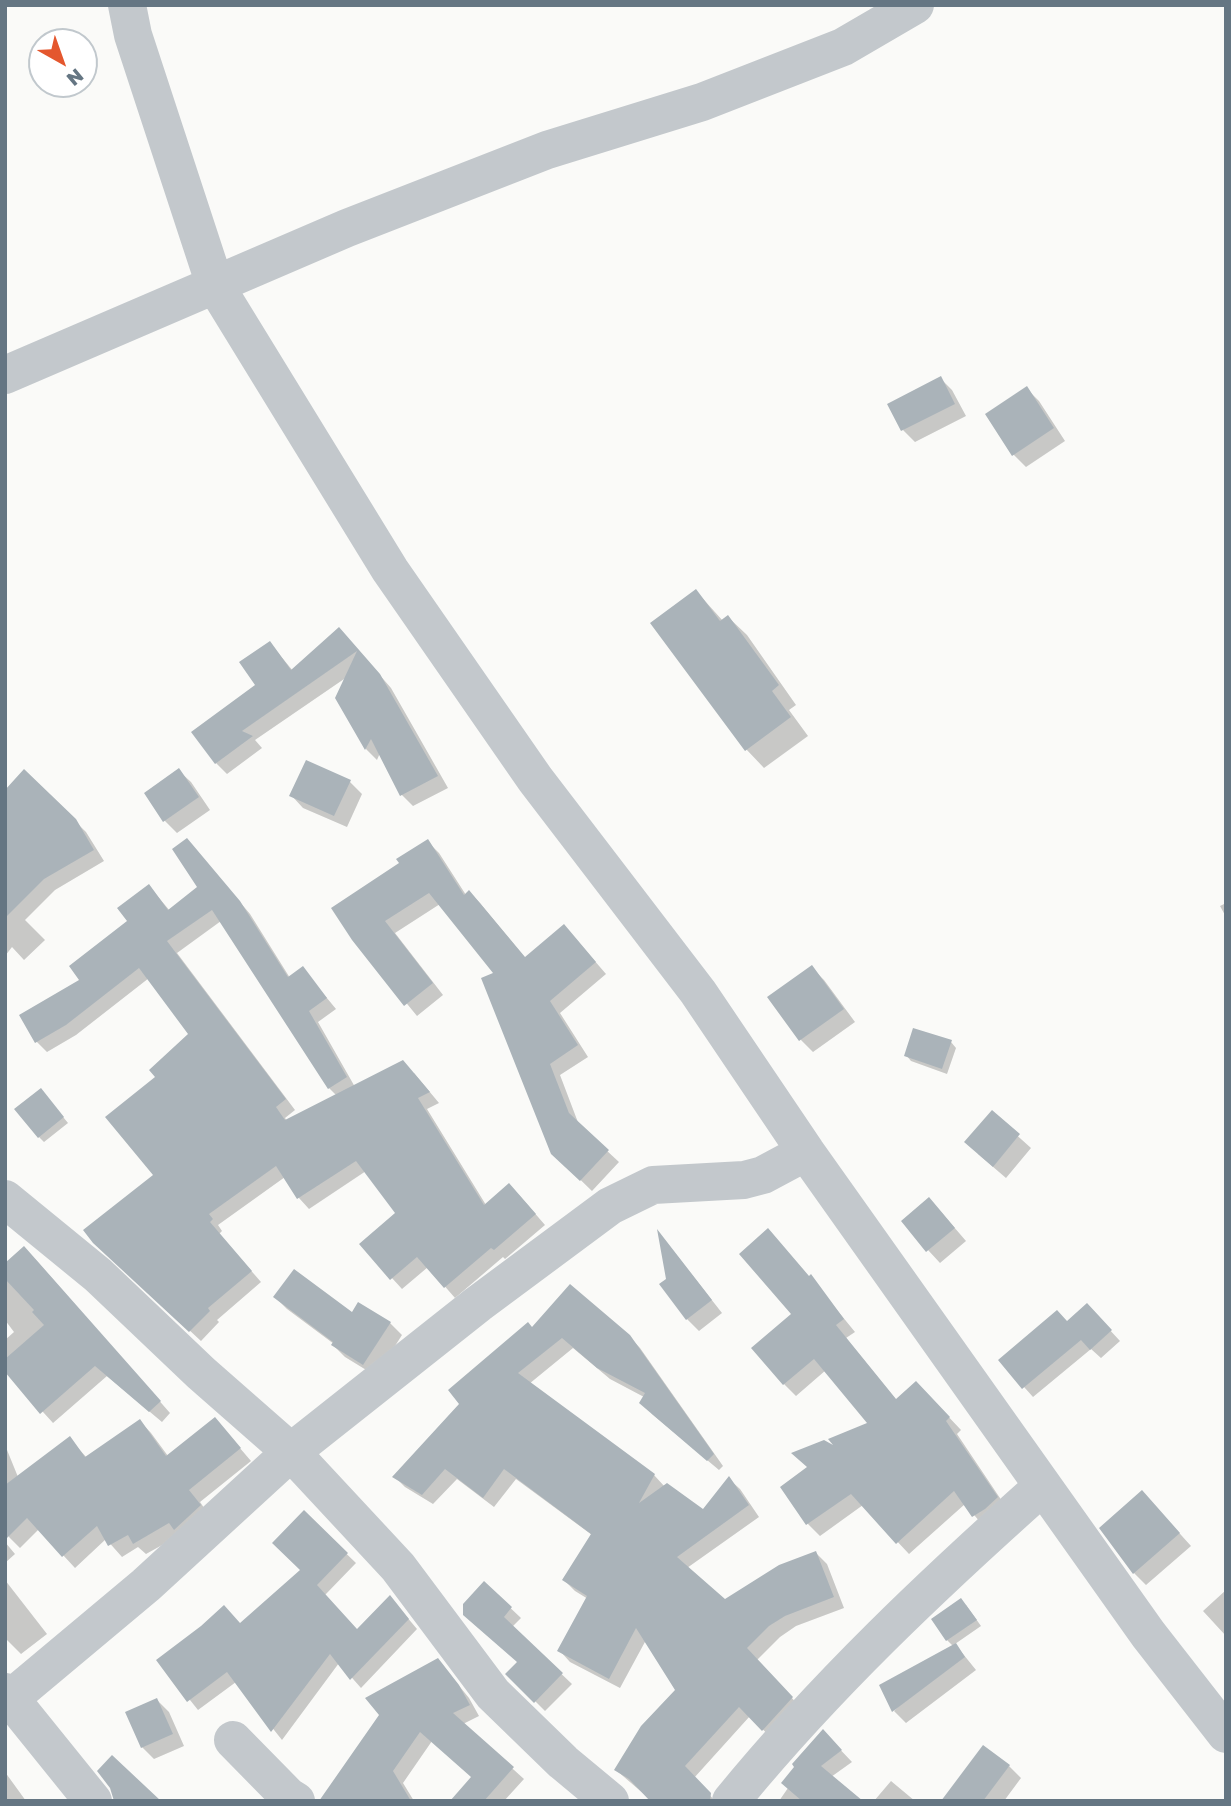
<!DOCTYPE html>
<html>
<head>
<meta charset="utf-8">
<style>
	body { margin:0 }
	#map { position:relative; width:1231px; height:1806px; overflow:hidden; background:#fafaf8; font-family:"Golos Text",sans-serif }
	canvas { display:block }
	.frame { position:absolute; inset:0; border:7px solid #657683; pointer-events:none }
	.north { position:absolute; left:28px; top:28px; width:70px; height:70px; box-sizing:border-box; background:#fff; border:2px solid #c1c8cd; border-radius:50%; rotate:140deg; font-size:19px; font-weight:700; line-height:28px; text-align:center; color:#657683 }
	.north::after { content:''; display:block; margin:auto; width:24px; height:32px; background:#e4572e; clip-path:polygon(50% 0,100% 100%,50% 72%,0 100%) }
</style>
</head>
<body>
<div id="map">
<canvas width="1231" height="1806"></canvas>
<div class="frame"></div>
<div class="north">N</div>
</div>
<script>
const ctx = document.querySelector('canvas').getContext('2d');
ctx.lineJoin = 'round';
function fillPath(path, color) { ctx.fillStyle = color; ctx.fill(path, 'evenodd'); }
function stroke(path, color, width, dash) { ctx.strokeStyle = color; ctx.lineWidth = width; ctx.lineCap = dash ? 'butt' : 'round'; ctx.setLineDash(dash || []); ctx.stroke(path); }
fillPath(new Path2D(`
	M940,378L952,390L966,416L915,442L903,430Z
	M1026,388L1039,401L1065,441L1026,467L1013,454Z
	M696,591L723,621L728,617L747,635L796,705L789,710L808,736L764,768L746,749Z
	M350,641L391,688L448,788L413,806L401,794L380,753L377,760L366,749L337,698L347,677L255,740L262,748L227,774L216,763L258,685L270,643L293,671Z
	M178,770L191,782L210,810L177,833L165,821L146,793Z
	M33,780L86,832L104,861L55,890L25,920L45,940L24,960L12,947L5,956V879Z
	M350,782L362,794L347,827L303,808L291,795Z
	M427,841L439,853L466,895L469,892L480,903L526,959L575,938L606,974L560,1013L588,1057L560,1075L579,1125L619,1162L592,1191L561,1161L495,974L440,904L395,933L443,995L417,1016L354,939L401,863Z
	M197,851L250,914L290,978L303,969L336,1009L318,1022L355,1087L414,1073L439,1103L427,1109L486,1205L519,1195L545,1225L505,1259L503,1257L455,1298L428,1267L402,1289L361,1244L397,1213L366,1171L309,1209L299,1198L285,1177L218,1225L222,1231L219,1234L261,1282L217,1320L219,1322L201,1341L106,1253L155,1175L158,1077L190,1034L149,978L76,1035L47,1052L36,1041L129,922L149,886L170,911L199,887ZM221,921L329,1088L337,1096L287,1121L285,1118L295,1110L177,953Z
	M1226,903V917L1220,906Z
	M812,968L824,980L855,1022L813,1052L801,1040L770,998Z
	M951,1042L956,1048L947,1074L911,1061L906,1055Z
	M46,1096L68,1123L44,1142L39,1137Z
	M992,1113L1031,1148L1006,1178L978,1154Z
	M941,1212L966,1241L940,1263L928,1250Z
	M660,1234L722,1313L699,1331L687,1319L668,1279Z
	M35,1259L170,1413L162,1422L107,1376L53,1423L5,1370V1340L14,1332L5,1320V1265Z
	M810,1277L855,1332L846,1338L897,1401L928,1395L961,1430L957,1434L1008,1510L985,1528L965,1504L909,1554L863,1505L820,1536L808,1524L782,1487L839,1450L870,1424L826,1370L796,1396L784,1384L794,1314Z
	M275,1297L390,1323L402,1335L376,1376L345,1357L333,1345L334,1344L287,1309Z
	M1096,1315L1120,1341L1101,1358L1091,1349L1033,1397L1000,1360L1067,1323Z
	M533,1329L629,1336L640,1348L723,1466L719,1470L652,1414L644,1397L610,1379L573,1348L529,1384L654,1475L665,1487L703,1512L729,1479L740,1489L759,1517L687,1568L725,1602L816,1553L827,1564L844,1608L796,1626L780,1637L757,1660L802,1709L774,1741L750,1716L694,1778L715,1801H652L616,1770L677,1691L646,1640L620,1688L570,1662L560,1651L588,1599L575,1591L564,1580L592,1535L516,1479L494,1507L457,1479L433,1504L405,1487L395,1477Z
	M215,1419L251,1461L200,1502L211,1518L146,1554L138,1547L122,1557L106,1539L75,1568L39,1529L20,1548L9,1537L5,1529V1445L18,1477L70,1439L87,1458L140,1421L151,1433L168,1456Z
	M1154,1505L1191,1546L1146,1585L1134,1573L1102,1528Z
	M304,1513L356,1563L325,1595L358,1631L390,1597L417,1629L361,1688L339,1663L282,1740L236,1682L198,1710L158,1660L241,1625L302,1570Z
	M5,1542L15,1554L5,1563Z
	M5,1580L47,1634L21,1654L5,1638Z
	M484,1583L521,1618L512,1627L572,1684L545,1711L508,1674L519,1663Z
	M1226,1590V1636L1203,1611Z
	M966,1605L981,1626L955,1644L976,1670L906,1723L894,1711L953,1646L947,1640Z
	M438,1660L469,1698L479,1716L463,1724L524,1779L504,1801H452L472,1777L432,1741L403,1783L414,1801H369Z
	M157,1700L169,1712L184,1746L154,1759L142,1747Z
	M834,1743L852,1762L831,1777L858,1801H779L788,1788Z
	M1009,1766L1021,1778L1004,1801H969Z
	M5,1772L26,1801H5Z
	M891,1781L915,1801H874Z`), '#0003');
fillPath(new Path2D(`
	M941,376L955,404L901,431L887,404Z
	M1027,386L1054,428L1012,456L985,414Z
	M696,589L720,621L728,615L779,685L772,691L791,717L745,751L650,623Z
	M339,627L380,674L438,776L400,796L371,739L365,750L335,698L357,651L242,731L253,736L215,764L191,732L255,685L239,662L270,641L291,670Z
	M306,760L351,780L334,816L289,796Z
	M179,768L199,797L163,822L144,793Z
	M24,769L76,819L94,850L44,879L5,918V790Z
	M187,838L240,901L288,977L303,966L327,998L309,1011L347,1077L328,1089L212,910L167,941L286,1099L276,1107L285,1120L403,1060L430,1092L418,1098L484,1205L509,1183L536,1214L494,1250L491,1248L444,1288L417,1257L390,1280L359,1244L395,1213L356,1161L297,1199L276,1166L209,1214L213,1219L210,1222L252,1271L208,1308L210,1311L189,1332L93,1243L83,1230L153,1175L105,1117L155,1077L149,1070L188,1034L139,968L66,1025L35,1043L19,1015L79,980L69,966L127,921L117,908L149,884L168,910L197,887L172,849Z
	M428,839L464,895L469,890L525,957L564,924L596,962L550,1001L578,1045L550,1064L569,1113L609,1150L580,1181L551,1154L481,978L493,973L429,893L385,921L433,983L404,1006L352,940L331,908L399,863L396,859Z
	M812,965L844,1009L799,1041L767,997Z
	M913,1028L952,1040L942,1069L904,1056Z
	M41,1088L64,1117L38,1138L14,1109Z
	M992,1110L1020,1134L993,1167L964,1142Z
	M929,1197L955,1228L926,1252L901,1221Z
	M768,1228L809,1276L811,1274L844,1319L836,1325L896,1399L916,1381L950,1417L946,1421L998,1497L985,1509L972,1517L954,1491L896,1544L851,1494L806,1525L780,1487L807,1467L791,1453L824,1440L833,1445L828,1439L867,1423L814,1359L783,1385L751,1348L791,1314L739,1254Z
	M657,1229L712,1300L686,1320L659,1284L666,1279Z
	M24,1246L161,1401L149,1412L95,1366L40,1414L5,1372V1359L44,1325L32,1312L34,1310L5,1279V1263Z
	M294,1269L352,1312L358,1302L391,1322L363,1365L331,1345L333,1342L273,1297Z
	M570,1284L630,1335L714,1454L707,1461L639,1403L645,1393L597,1368L562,1338L518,1373L655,1474L639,1503L667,1483L703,1509L729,1476L749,1505L677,1557L725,1599L779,1565L816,1551L834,1597L785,1616L769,1626L747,1648L793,1697L762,1731L739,1707L685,1766L711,1793L710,1801H650L629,1779L614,1770L641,1726L675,1690L636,1628L609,1679L557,1651L587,1596L562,1580L591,1534L504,1469L483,1498L445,1469L422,1495L392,1477L459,1404L448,1390L528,1322L532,1327Z
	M1087,1303L1112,1330L1090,1350L1081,1340L1022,1389L998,1360L1057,1310L1067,1321Z
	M215,1417L241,1448L189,1490L201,1505L174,1530L169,1523L133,1544L128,1535L108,1546L97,1526L62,1557L27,1518L5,1540V1485L70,1436L85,1457L140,1419L166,1456Z
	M1142,1490L1180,1533L1133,1574L1099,1528Z
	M304,1510L348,1553L317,1585L357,1629L390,1595L409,1619L350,1680L330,1654L271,1732L227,1672L187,1702L156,1660L201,1626L224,1605L240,1623L300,1570L272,1543Z
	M484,1581L512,1607L504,1617L563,1673L534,1703L505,1674L517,1662L463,1615V1604Z
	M961,1598L977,1620L946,1641L931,1619Z
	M956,1643L965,1657L892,1712L879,1685Z
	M438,1658L459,1685L470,1705L453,1713L514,1767L484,1801H450L471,1777L420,1732L393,1771L411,1801H319L379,1715L365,1698Z
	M157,1698L173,1734L141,1748L125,1712Z
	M823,1729L842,1750L821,1766L863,1801H802L781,1783L794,1767L792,1764Z
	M983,1745L1010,1765L983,1801H941Z
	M112,1755L161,1801H114L110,1788L97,1771Z`), '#aab3b9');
stroke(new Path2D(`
	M127,5L133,35L215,285L390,570L535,779L698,992L806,1152L1148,1634L1226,1734
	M5,375L347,228L547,150L702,102L843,47L915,5
	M5,1199L98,1275L201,1373L291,1452L398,1567L493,1694L563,1762L610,1801
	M5,1692L93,1801
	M11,1698L146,1585L291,1452L478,1304L610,1206L653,1185L744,1180L763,1175L806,1152
	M233,1740L288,1796L296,1801
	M731,1801C825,1686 932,1585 1043,1486`), '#c3c8cc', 38);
</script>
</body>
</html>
